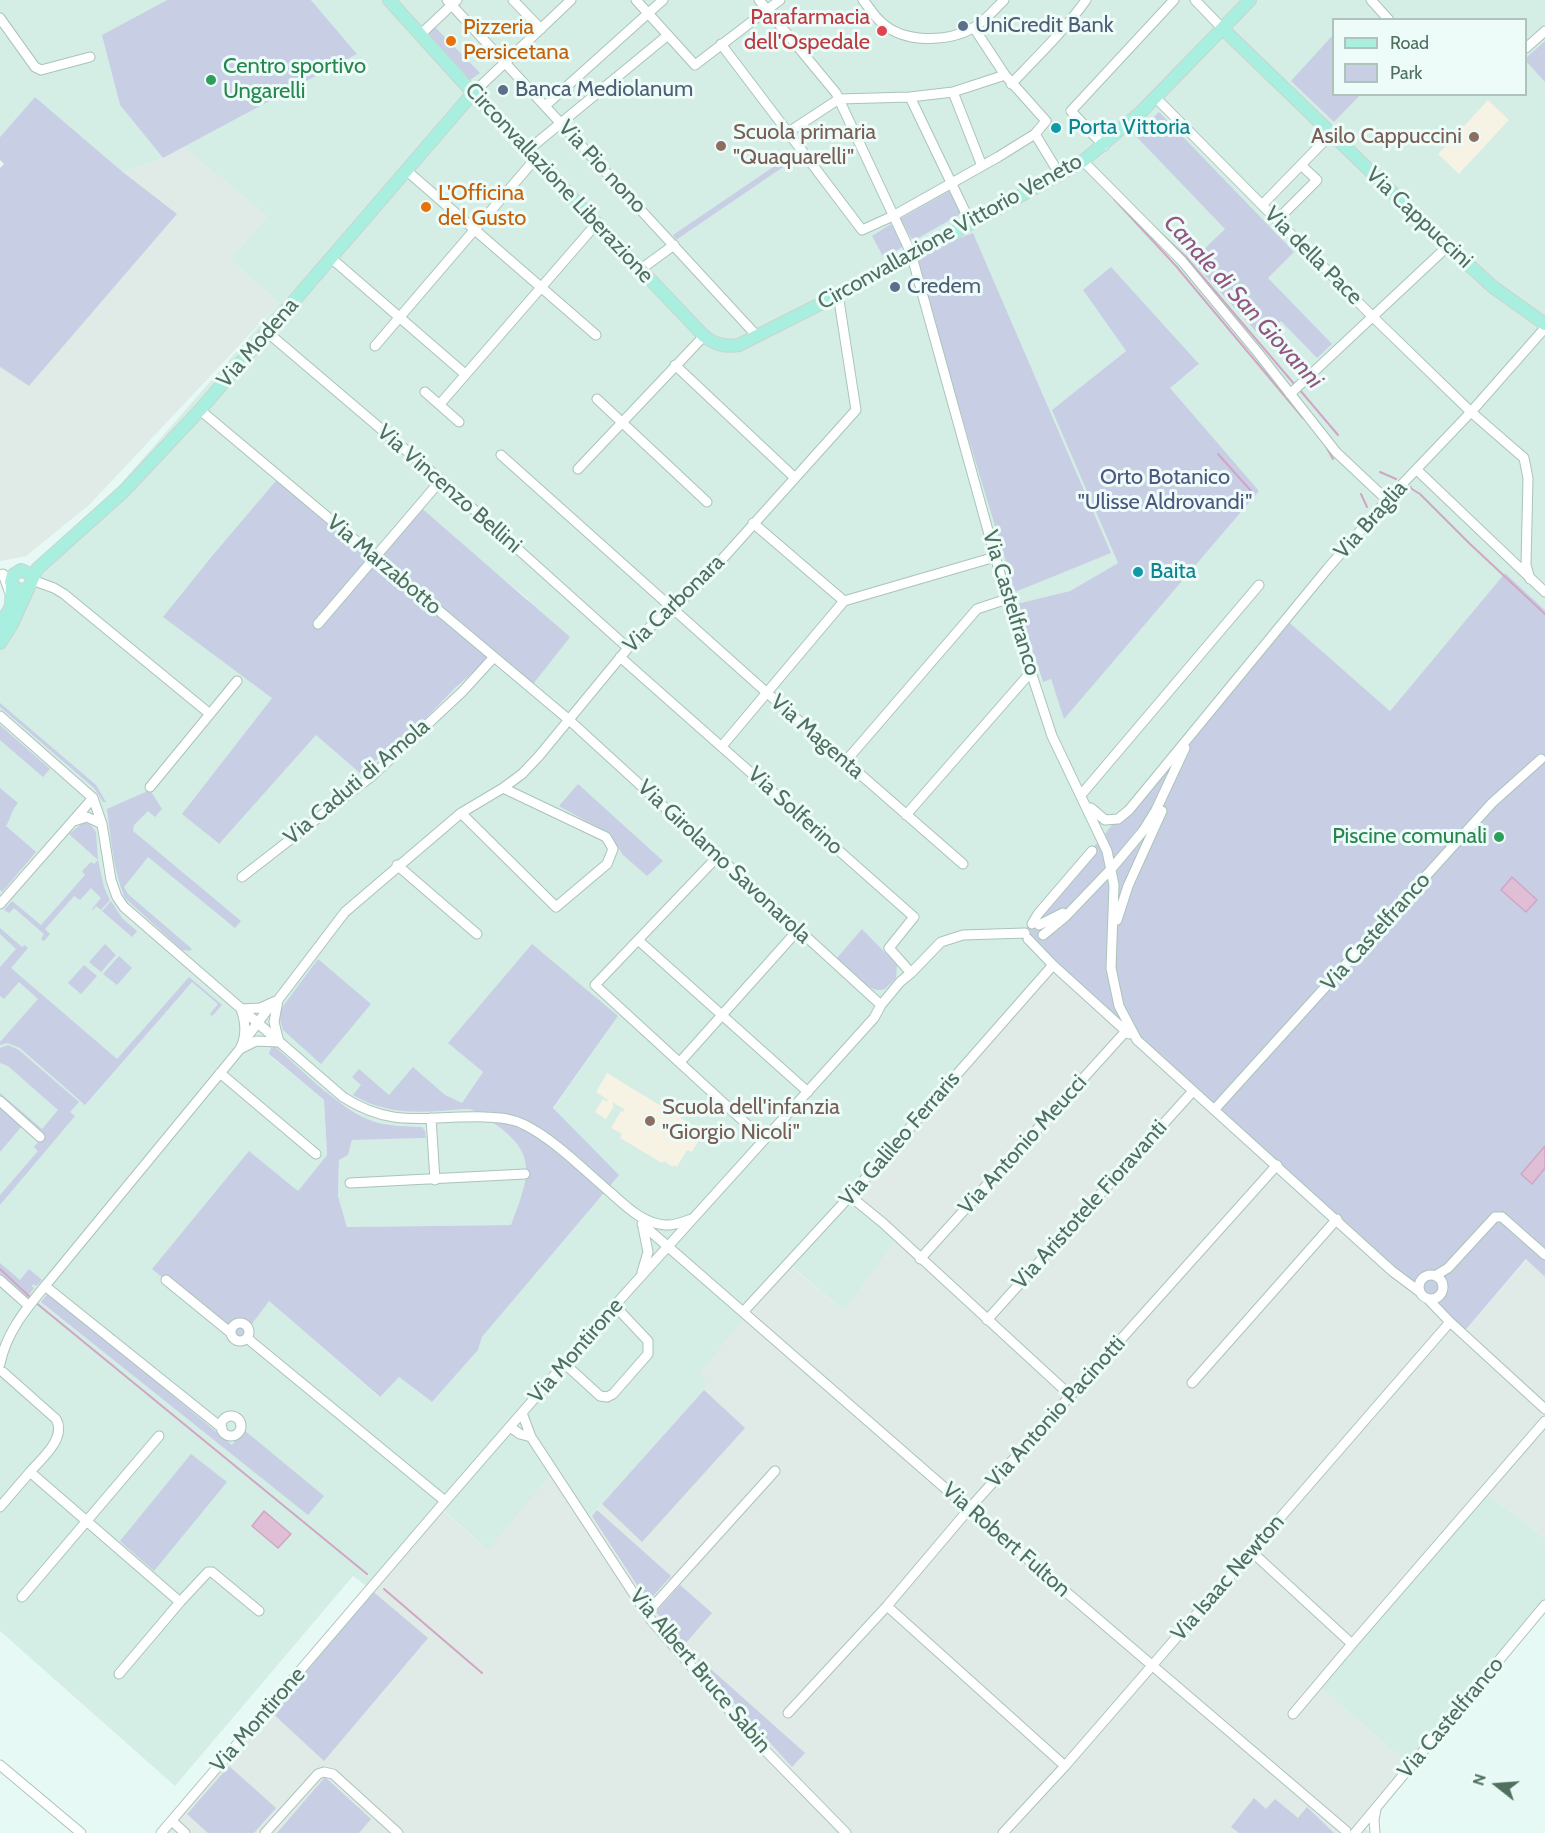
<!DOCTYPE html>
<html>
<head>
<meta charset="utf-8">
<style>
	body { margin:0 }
	#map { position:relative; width:1545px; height:1833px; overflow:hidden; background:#e7f9f5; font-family:Cabin,sans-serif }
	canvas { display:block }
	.legend { position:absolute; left:1332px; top:18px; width:195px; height:78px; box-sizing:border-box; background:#edfcf9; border:2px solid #aec4bb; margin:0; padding:8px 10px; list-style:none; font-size:18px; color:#4f6f5f }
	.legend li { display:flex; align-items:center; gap:12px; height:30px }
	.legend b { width:30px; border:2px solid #aec4bb }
	.north { position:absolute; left:1467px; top:1755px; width:60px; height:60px; -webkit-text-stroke:4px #edfcf9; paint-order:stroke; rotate:287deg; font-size:16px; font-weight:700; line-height:24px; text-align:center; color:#4f6f5f }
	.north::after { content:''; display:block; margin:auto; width:21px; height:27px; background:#4f6f5f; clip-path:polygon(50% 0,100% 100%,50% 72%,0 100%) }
</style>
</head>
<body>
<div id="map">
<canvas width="1545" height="1833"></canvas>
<ul class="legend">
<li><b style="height:8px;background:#a8efdf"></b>Road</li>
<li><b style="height:16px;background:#c8cfe5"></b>Park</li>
</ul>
<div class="north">N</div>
</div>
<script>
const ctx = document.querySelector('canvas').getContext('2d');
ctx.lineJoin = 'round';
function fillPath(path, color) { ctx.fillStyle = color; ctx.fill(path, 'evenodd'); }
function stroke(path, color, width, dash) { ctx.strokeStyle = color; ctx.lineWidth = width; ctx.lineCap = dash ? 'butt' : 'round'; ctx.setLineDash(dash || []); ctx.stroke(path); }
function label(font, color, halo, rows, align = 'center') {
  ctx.font = font + ' Cabin,sans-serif'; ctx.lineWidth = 6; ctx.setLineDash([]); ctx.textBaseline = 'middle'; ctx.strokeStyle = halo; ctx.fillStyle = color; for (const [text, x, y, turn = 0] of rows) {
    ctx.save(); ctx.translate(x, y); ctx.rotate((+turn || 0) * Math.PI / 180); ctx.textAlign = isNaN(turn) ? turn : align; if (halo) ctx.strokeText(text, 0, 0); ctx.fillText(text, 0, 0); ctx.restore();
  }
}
fillPath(new Path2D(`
	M0,0H167L103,35L120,105L163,158L124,173L35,97L0,137Z
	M311,0H1545V610L1505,573L1390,711L1284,619L1020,937L1051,966L899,1237L844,1311L789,1264L704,1390L583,1525L488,1550L443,1510L370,1589L353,1576L175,1786L0,1631V622L279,303L230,259L267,216L183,147L357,54ZM1334,20H1526V94H1334ZM1083,290L1199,365L1169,388L1259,491L1064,718L1051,679L1042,681L1016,604L1070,591L1118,563L1053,410L1126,351ZM478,558L529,600L492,656L455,688L316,734L218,844L183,814L272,698ZM618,1016L553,1109L618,1175L482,1337L478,1350L432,1402L399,1377L379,1397L269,1301L250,1152L298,1191L327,1155L324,1100L269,1055L345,1106L368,1120L393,1125L422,1127L426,1138L352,1140L348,1155L339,1160L338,1196L347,1227L511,1225L524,1192L526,1167L523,1152L512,1136L462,1103L483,1072L449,1043Z
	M1483,1491L1545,1538V1612L1414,1769L1319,1686Z`), '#d4ede5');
fillPath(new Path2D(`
	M183,147L267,216L230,259L279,303L89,505L26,556L0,561V367L29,386L176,215L124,173L163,158Z
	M1051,966L1119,1024L1462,1334L1527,1259L1545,1277V1538L1483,1491L1319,1686L1414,1769L1365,1828L1371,1833H159L442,1510L488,1550L551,1473L583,1525L704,1390L707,1385L700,1372L788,1264L844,1311L899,1237L849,1195Z`), '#e0eae6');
fillPath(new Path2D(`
	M1488,100L1509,120L1459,174L1438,154Z
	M607,1073L704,1132L692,1152L687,1150L677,1167L674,1165L673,1167L664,1161L662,1163L620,1138L622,1134L611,1128L621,1111L623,1112L624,1109L612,1102L614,1106L606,1119L595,1112L603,1099L607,1102L608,1100L596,1092Z`), '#f6f2e4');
fillPath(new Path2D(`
	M167,0H311L357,54L163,158L120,105L102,35Z
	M435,27L480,73L470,80L428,34Z
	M1333,35L1334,94L1360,95L1334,122L1291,81Z
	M1545,41V82L1526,61V58Z
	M35,97L124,173L177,214L29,386L0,367V168L4,164L0,160V137Z
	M1159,112L1294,252L1268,278L1332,344L1317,358L1281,321L1263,339L1192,261L1225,229L1135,135Z
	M788,157L792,161L676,240L673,235Z
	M949,191L962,213L913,241L900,219Z
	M891,224L904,246L884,258L872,236Z
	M973,233L1111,553L1015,592L949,374L916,254Z
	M1111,267L1199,364L1170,388L1259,491L1064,719L1051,679L1043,682L1016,604L1070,591L1118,563L1052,410L1126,351L1083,290Z
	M280,476L377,556L419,506L570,637L530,688L492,656L455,688L418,726L360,773L316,735L219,844L182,814L272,698L163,617L213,555Z
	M1505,573L1545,610V1277L1526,1259L1462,1334L1119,1024L1019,937L1284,618L1390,711Z
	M0,703L96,785L106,802H103L94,788L0,707Z
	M0,725L50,769L43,777L0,740Z
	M578,784L663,861L647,876L623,855L609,834L559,806Z
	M0,788L18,803C11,811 11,818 6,826L36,852L2,892L0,890Z
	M150,790L162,809L155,817L148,811L134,825L133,831L241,921L235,928L148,857L124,887L128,894L192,949L190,951L182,950L125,898C113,870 111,839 107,809Z
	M84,822L91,825L96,832L98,860L104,887L110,900L101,910L96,906L93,910L92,909L101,898L91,888L80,900L74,896L45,929L50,934L44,941L41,939L44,934L14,908L9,913L4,910L12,901L41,925L85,875L82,871L91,862L94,864L98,860L69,834Z
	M111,901L122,918L137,931L132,937L102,911Z
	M0,928L22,947L25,945L28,948L11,968L117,1059L189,977L222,1005L212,1016L210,1014L218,1004L192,982L85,1105L20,1048L7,1043L0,1045V1042L38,999L19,982L4,999L0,996V967L16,949L0,934Z
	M862,929L897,965L896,978L885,989C867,995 849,969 837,958Z
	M105,944L116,955L101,972L89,962Z
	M532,944L618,1016L553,1108L619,1175L482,1337L478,1350L432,1402L399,1377L380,1397L269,1301L240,1340L152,1269L249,1151L298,1191L327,1155L324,1100L269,1054L272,1044C301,1069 333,1103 367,1119C383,1126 404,1126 422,1127L425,1131L426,1138L352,1140L348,1155L339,1160L338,1196L347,1227L511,1225C527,1183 540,1154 496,1125C488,1120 477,1110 468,1109C460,1109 450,1110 441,1111C409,1113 381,1112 353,1095L361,1085L352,1077L359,1069L389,1095L413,1067L445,1095L462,1103L483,1072L448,1043Z
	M119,956L132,968L117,985L103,974Z
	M318,959L371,1004L321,1064L283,1030L280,1020L281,1009Z
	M84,965L97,976L81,994L68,983Z
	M8,1045L19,1050L79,1102L70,1112L75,1116L0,1205V1195L38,1151L34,1147L42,1137L40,1131L0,1096V1093L42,1129L58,1110L8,1066L0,1063V1048Z
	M0,1107L22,1126L0,1152Z
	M0,1263L20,1280L29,1269L42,1280L36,1286L33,1284L32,1286L34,1288L26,1299L0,1275Z
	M49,1292L232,1445L244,1430L324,1496L308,1515L41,1302Z
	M704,1390L745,1428L642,1542L602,1504Z
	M191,1454L227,1482L154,1571L120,1541Z
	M597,1510L671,1576L648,1602L592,1516Z
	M680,1585L712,1613L684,1645L656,1612Z
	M370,1589L428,1638L324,1761L268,1709Z
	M695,1655L805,1753L792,1767L693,1658Z
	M229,1766L276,1808L254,1833H208L187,1814Z
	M325,1777L371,1819L359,1833H277Z
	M1254,1798L1266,1809L1275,1799L1298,1818L1307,1807L1334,1833H1239L1231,1827Z`), '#c8cfe5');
const water = new Path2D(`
	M1512,877L1537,900L1526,912L1501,890Z
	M1545,1146V1168L1532,1184L1521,1174Z
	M264,1511L291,1534L278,1548L252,1526Z`);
fillPath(water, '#e0bed6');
stroke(water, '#d0a6c4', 1.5);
stroke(new Path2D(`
	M1114,199L1176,266L1303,418
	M1149,222L1186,257L1295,385
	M1299,389L1338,435
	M1324,443L1333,459
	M1218,454L1252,492
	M1380,472L1396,479
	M1407,486L1420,494L1469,543L1545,614
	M1361,494L1367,507
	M1372,521L1376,522L1411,487
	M0,1269L31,1298
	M35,1302L367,1574
	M384,1589L482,1673`), '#d0a6c4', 2);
const minor = new Path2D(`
	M447,0L757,336
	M513,0L541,29
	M636,0L695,65L780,0
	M759,0L836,93L911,253L1007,599L1052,736L1107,851L1114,885L1111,968L1119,1006L1137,1040L1392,1271L1420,1292
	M863,0C869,7 874,16 881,22C903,43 946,43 973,28C984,22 995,9 1004,0
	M1195,0L1223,29
	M1371,0L1389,20
	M0,18L35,67L41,70L90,57
	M974,28L1005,75L1046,121L1035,134L1060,175
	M421,34L457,0
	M721,44L862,230L893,216L998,157L1035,134
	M1526,48L1545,31
	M1011,84C1037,57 1064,31 1086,0
	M953,92L982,166
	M473,93L571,0
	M910,97L971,224
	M1156,98L1374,318L1471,412L1524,458L1528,478L1526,565L1530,579
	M545,106L663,0
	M787,133L839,99L910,97L953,92L1005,75
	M1104,146L1071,111L1174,0
	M528,150L668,35
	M1083,161L1182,261L1259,354L1336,452L1387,500
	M407,171L596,335
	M1262,205L1331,134
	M1277,220L1317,180L1301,165
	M331,258L465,374
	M641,269L674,245
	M267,332L441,480L628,648
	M375,346L536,158
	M675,365L794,477
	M425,392L459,422
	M1290,394L1448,246
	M597,399L707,502
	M440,404L597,223
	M200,410L568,719L881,1005
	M501,455L766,692L963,864
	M578,469L704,336
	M1417,470L1545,592
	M753,523L844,601
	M3,574L9,591
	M32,580L54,588L64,594L210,714
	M318,624L441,480
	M620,657L914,917L889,948L911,973
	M0,716L93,798L102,824L111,880L117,897L124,907L343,1097C394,1130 429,1115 485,1117C499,1118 512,1118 525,1125C555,1140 585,1171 611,1193C627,1207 642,1223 665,1225C674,1226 683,1222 691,1219
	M722,746L844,601L995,557
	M845,762L977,609L1007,599
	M150,787L237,681
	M1081,795L1259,585
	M1091,808L1105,820L1118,819L1129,810L1328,568L1387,500L1471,412L1545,328
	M461,813L556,907L607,864L613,849L606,837L503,788
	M906,815L1031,672
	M74,821L87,817L102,824
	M719,855L595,985L764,1140
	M397,865L477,934
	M242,877L372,776L462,692L494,657
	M0,904L93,798
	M1117,920L1128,886L1162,811
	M1032,924L1038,914L1092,851
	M1039,925L1063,913
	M1043,935L1066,916L1112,868L1143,831L1156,810L1185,748
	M1028,939L1053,965L1129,1034
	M638,940L808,1092
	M244,1041L271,1005
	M240,1049L256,1041L279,1042L274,1022L278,1000
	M680,1062L798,930
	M220,1073L316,1154
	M0,1101L40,1137
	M1214,1110L1492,803L1541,759
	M431,1118L435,1180
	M350,1183L525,1174
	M850,1196L883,1223L1071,1396
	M642,1224L969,1509L1346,1831
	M920,1259L1126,1031
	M642,1272L648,1252L643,1227
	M1419 1287a12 12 0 1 1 24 0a12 12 0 1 1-24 0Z
	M1435,1276L1448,1268L1495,1217H1502L1545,1255
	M0,1280L29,1306
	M166,1280L231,1333
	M1427,1298L1450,1322L1545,1409
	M744,1311L850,1196L1053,965
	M987,1320L1193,1091
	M231 1332a9 9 0 1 1 18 0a9 9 0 1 1-18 0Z
	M247,1338L445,1501
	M0,1364C6,1333 26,1309 45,1286
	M565,1364L600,1396L607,1397L613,1394L648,1354V1341L615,1306
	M3,1372L56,1419C67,1438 41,1459 30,1472L180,1602L208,1572H212L259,1611
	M1192,1383L1337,1219
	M522,1413L531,1437L651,1620L756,1741L846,1833
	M221 1426a10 10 0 1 1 20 0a10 10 0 1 1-20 0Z
	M510,1427L520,1434L531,1437
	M222,1428L45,1286L240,1049C247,1036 246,1023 241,1009L260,1008L278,1000L345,912L461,813L503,788L522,774L539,756L628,648L650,627L699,585L856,410L838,294
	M0,1507L30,1472
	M1252,1552L1352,1644L1545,1421
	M22,1597L159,1436
	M887,1606L1065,1766
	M647,1613L775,1471
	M119,1674L180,1602
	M788,1713L887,1606L969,1509L1277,1165
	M1293,1714L1352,1644
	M0,1765L81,1833
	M172,1821L185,1833
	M161,1833L435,1513L625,1294L874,1018L881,1005L900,982L911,973L941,942L963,935L1025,933
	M265,1833L318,1774L324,1772L333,1774L398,1833
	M1003,1833L1065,1766L1450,1322
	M1355,1833L1545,1605
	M1375,1833L1374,1820L1376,1809`);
const major = new Path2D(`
	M389,0L473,93L704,336C716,345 725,347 739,345L834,297L911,253L942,239L1083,161L1141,112L1250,0
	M1223,29L1448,246L1493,287L1545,324
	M32,580L30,574L21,570L13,575L11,582L17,590L28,589L37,569L124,491L200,410L473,93
	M0,626L11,606L12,585
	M0,643L11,626L28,589`);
stroke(minor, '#aac4b9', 11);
stroke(major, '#cad4cf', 14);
stroke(minor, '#fff', 9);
stroke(major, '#a8efdf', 12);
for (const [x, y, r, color] of [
	[963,26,6,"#5c6f8a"],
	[882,31,6,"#e0444e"],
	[451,41,6,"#e8710a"],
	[211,80,6,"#2e9e5b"],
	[503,90,6,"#5c6f8a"],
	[1056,128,6,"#0f9aa8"],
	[1474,137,6,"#8d6e63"],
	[721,146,6,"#8d6e63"],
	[426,207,6,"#e8710a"],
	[895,287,6,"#5c6f8a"],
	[1138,572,6,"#0f9aa8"],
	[1499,837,6,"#2e9e5b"],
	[650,1121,6,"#8d6e63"]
]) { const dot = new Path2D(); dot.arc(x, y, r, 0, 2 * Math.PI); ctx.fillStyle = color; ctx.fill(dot); stroke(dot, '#edfcf9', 2); }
label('22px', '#be3a42', '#edfcf9', [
	["Parafarmacia",870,18],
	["dell'Ospedale",870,43]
], 'right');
label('22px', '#4e5e75', '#edfcf9', [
	["UniCredit Bank",975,26],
	["Banca Mediolanum",515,90],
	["Credem",907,287]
], 'left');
label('22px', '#c56008', '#edfcf9', [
	["Pizzeria",463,28],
	["Persicetana",463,53],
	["L'Officina",438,194],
	["del Gusto",438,219]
], 'left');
label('22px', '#27864d', '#edfcf9', [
	["Centro sportivo",223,67],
	["Ungarelli",223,92],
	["Piscine comunali",1487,837,"right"]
], 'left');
label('22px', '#0d838f', '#edfcf9', [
	["Porta Vittoria",1068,128],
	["Baita",1150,572]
], 'left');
label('22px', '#785e54', '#edfcf9', [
	["Scuola primaria",733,133],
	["\"Quaquarelli\"",733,158],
	["Asilo Cappuccini",1462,137,"right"],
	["Scuola dell'infanzia",662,1108],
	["\"Giorgio Nicoli\"",662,1133]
], 'left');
label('22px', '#4f6f5f', '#edfcf9', [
	["Via Pio nono",602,167,47],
	["Circonvallazione Liberazione",559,183,47],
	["Via Cappuccini",1419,218,43],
	["Circonvallazione Vittorio Veneto",950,232,-29],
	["Via della Pace",1313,256,45],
	["Via Modena",258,343,-49],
	["Via Vincenzo Bellini",449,489,41],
	["Via Braglia",1371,520,-48],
	["Via Marzabotto",384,565,40],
	["Via Castelfranco",1011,603,73],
	["Via Carbonara",674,604,-44],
	["Via Magenta",817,737,41],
	["Via Caduti di Amola",357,782,-40],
	["Via Solferino",795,811,42],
	["Via Girolamo Savonarola",724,862,43],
	["Via Castelfranco",1376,932,-48],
	["Via Galileo Ferraris",900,1139,-49],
	["Via Antonio Meucci",1023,1145,-48],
	["Via Aristotele Fioravanti",1090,1205,-48],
	["Via Montirone",576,1351,-49],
	["Via Antonio Pacinotti",1056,1412,-48],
	["Via Robert Fulton",1006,1540,41],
	["Via Isaac Newton",1228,1578,-49],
	["Via Albert Bruce Sabin",700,1671,50],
	["Via Castelfranco",1451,1718,-50],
	["Via Montirone",258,1720,-49]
]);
label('22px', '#4f567f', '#edfcf9', [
	["Orto Botanico",1165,478],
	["\"Ulisse Aldrovandi\"",1165,503]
]);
label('italic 24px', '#935680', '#edfcf9', [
	["Canale di San Giovanni",1243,302,48]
]);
</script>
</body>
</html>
